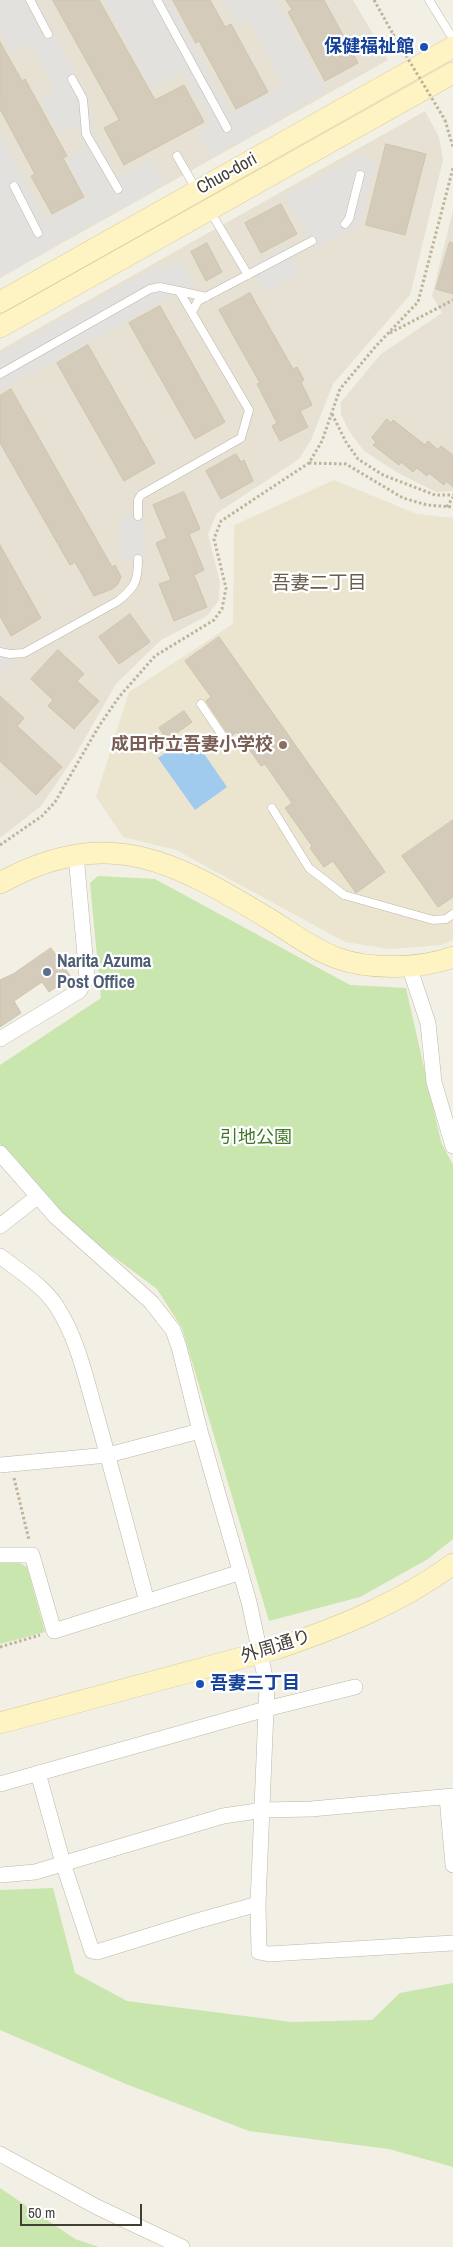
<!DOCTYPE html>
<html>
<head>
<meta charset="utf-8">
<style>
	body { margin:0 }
	#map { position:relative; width:453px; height:2247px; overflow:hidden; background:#f2efe5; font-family:"Archivo Narrow",sans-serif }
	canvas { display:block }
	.scale { position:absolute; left:20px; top:2204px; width:122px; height:22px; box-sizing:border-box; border:2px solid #443f35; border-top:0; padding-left:6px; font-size:15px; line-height:18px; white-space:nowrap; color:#443f35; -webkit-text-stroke:4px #fff; paint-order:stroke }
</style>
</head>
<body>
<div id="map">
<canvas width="453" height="2247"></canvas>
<div class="scale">50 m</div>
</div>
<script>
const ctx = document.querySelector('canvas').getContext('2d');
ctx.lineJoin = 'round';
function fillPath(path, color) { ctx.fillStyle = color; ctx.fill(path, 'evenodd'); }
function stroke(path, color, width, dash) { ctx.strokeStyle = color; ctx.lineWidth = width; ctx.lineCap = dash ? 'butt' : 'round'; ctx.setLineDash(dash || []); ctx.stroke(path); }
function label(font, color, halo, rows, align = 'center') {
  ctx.font = font + ' "Archivo Narrow","Noto Sans JP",sans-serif'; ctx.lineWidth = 4.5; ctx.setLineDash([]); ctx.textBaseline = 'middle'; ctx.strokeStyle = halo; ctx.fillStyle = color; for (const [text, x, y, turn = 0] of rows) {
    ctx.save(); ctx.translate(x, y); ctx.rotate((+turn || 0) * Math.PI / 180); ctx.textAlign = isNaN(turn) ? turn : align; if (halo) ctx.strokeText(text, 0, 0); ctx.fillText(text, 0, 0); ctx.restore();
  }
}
fillPath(new Path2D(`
	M0,0H353L388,60L0,278Z
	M425,111L439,137L443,160L410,295L333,384L311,440L299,459L217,513L208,534L220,582L219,600L207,616L161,640L116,684L73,759L41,806L0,838V350Z
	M453,210V491L436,492L398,473L364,451L349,431L341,414V402L381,354L442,313L432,296Z`), '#e6e1d3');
fillPath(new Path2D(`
	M334,480L417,514L453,518V940L442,945L389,949L345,942L176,850L123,837L96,797L129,692L233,624L234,525Z`), '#ebe5cf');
fillPath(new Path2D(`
	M98,876L155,879L350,985L406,988L441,1142L453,1165V1539L428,1559L360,1597L269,1621L182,1328L157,1289L67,1222L17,1169L0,1144V1065L101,998L90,883Z
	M0,1562L20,1563L27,1567L45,1632L0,1644Z
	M53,1888L75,1973L127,2001L292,2022L372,2020L400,1993L453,1983V2167L389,2149L249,2131L126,2084L0,2030V1890Z
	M0,2188L75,2239L99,2247H0Z`), '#c9e6ae');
fillPath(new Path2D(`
	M0,0H37L88,98L94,132L118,176L150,159L165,183L0,277V246L4,243L0,235V131L46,220L87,197L66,159L85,148L76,125L59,134L39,99L55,90L30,44L12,53L0,30Z
	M103,0H170L232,114L283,85L249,21L238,25L224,0H275L327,91L211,157L196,132L211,124L183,72L151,88Z
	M360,155L376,162L360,225L316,249L285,196Z
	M287,245L302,273L265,293L250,266Z
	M180,260L196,288L168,284L174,295L0,391V354L158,266L161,270Z
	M120,516H144L145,559L121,560Z
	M0,636L15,663L0,671Z`), '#e3e1dd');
fillPath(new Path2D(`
	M191,735L227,787L195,810L158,758Z`), '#a1caef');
const building = new Path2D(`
	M53,0H99L155,100L184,85L204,122L124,165L104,128L119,120Z
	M173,0H210L225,27L231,24L268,92L236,109L199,41L196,43Z
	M286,0H324L358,63L325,81L288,12L292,10Z
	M0,42L22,81L25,79L67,156L63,158L84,197L52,214L31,176L35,174L0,109Z
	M386,144L426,154L405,235L366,225Z
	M281,204L297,234L261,253L245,223Z
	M450,242L453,243V294L436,289Z
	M207,243L222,272L206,281L191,252Z
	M250,293L293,369L297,367L304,380L301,382L312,405L300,411L308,427L280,441L272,426L277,423L257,384L260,383L219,310Z
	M160,306L225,422L195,439L129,323Z
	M88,345L155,463L124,481L57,363Z
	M11,389L112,567L115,565L121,577L118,584L112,589L94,596L75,562L70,565L0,443V396Z
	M387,419L391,423L393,420L425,445L428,441L438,450L441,446L453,455V487L446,481L444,485L429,473L427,476L417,468L413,472L401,462L399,465L373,445L376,442L372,438Z
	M236,454L241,462L244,460L253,481L221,499L206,471Z
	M184,492L200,529L189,534L204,570L194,575L207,607L174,621L159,584L171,580L156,543L167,538L153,505Z
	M0,545L41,618L11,636L0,616Z
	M130,614L150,642L119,664L99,637Z
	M219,637L385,872L356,893L333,861L324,867L310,848L312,846L285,808L292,803L265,764L261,766L237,732L230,737L206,701L211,697L185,661Z
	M58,650L84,674L77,681L99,701L74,729L48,706L53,700L31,679Z
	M0,696L24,718L17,726L62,767L36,795L0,761Z
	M184,711L192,722L167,740L159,728Z
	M453,820V897L438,907L402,856Z
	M51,948L71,977L49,992L42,982L14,1001L21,1013L0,1027V980L13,974Z`);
fillPath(building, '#d4cbba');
stroke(building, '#cec4ae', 1);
const lane = new Path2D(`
	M30,0L48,34
	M157,0L227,128
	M429,0L453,39
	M72,79L83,99L86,134L118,189
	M177,156L196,189
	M14,186L38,233
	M210,211L248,275
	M345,224L349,219L360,175
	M179,291L206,297
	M192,312L198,301L312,241
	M0,374L150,289L160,287L179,291L249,410L241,438L141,495L138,500V516
	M0,652L10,654L24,653L118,601C135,587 138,582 138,559
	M201,704L224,738
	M272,808L309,868L344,895L433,920L446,919L453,914`);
const street = new Path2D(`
	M409,966L428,1023L434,1082L453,1146
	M0,1039L79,991L87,978L76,855
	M0,1153L56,1217L151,1302L173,1330L179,1347L200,1431L249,1602L267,1686L258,1904L259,1952L269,1954L453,1943
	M0,1226L37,1197
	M0,1256C19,1271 44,1286 57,1307C77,1338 85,1375 95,1410C113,1474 130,1538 147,1602
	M0,1465L108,1455L200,1431
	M0,1555H32L54,1631L241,1572
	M38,1773L63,1863L92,1951L97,1952L197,1921L258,1904
	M0,1784L266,1709L355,1687
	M447,1797L453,1865
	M0,1875L35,1872L223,1816L264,1810L311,1809L453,1796
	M0,2154L97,2207L182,2247`);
const secondary = new Path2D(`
	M0,302L453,47
	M0,327L453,73
	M0,883C109,823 175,862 271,920C292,933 314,950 337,958C369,970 421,969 453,957
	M0,1723L278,1648C340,1627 400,1603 453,1564`);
stroke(lane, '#bdb7a8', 9);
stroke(street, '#bdb7a8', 16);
stroke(secondary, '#d2c595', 22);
stroke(new Path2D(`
	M374,0L393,34
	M445,120L453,147
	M390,333L453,300
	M332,414L346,442L358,459L383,475L435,495H453
	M309,463L346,464L403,498L427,505L453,507
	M447,507L453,497
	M0,845L42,816L55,802L99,726L119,697L155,656L214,620L222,609L226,588L214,539L221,521L309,463L322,441L340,389L376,346L418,302L453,168
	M14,1478L29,1540
	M0,1647L40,1635`), '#bfb499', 3, [2.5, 2.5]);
stroke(lane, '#fff', 8);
stroke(street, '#fff', 15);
stroke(secondary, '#fef3c3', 21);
stroke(new Path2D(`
	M393,34L445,120`), '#bfb499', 3, [2.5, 2.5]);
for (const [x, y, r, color] of [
	[424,47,5,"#1a4fb4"],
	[283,745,5,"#8d6e63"],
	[47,972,5,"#5c6f8a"],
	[200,1684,5,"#1a4fb4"]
]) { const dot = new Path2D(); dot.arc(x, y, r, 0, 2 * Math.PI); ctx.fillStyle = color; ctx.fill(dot); stroke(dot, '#fff', 2); }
label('bold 18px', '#164399', '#fff', [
	["保健福祉館",414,47],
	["吾妻三丁目",210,1684,"left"]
], 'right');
label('18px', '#443f35', '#fff', [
	["Chuo-dori",227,174,-29],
	["外周通り",276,1647,-17]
]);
label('bold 18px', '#785e54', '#fff', [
	["成田市立吾妻小学校",273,745]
], 'right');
label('bold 18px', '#4e5e75', '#fff', [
	["Narita Azuma",57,962],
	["Post Office",57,983]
], 'left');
label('18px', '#417529', '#fff', [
	["引地公園",256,1138]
]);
label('19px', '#675e4c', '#fff', [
	["吾妻二丁目",319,584]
]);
</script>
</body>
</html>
